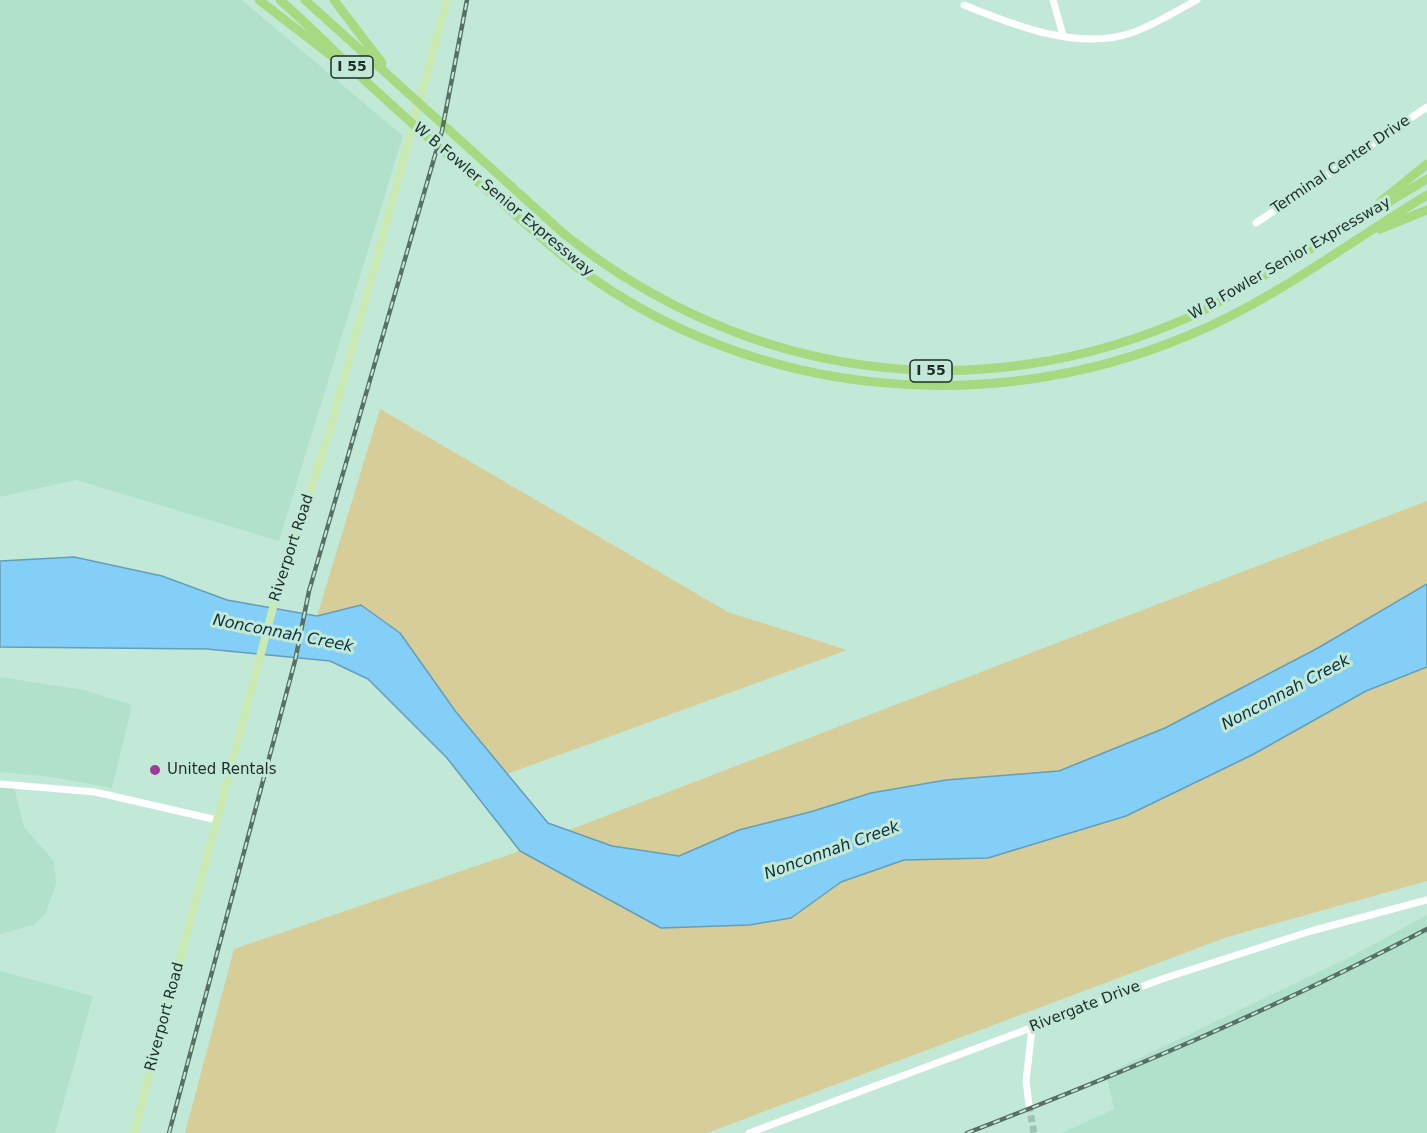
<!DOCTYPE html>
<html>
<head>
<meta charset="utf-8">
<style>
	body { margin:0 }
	canvas { display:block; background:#c2e9d7 }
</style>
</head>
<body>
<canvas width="1427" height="1133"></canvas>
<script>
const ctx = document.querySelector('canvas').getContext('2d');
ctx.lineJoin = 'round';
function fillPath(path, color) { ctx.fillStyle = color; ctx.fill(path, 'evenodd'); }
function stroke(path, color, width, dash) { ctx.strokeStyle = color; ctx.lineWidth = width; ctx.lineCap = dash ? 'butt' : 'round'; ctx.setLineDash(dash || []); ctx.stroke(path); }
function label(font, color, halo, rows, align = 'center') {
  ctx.font = font + ' "DejaVu Sans",sans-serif'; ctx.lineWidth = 6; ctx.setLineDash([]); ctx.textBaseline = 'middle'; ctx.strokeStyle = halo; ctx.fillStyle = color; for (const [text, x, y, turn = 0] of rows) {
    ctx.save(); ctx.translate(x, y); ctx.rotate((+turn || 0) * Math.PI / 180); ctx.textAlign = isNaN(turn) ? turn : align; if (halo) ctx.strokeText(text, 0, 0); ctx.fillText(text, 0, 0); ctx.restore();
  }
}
fillPath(new Path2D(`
	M0,0H242L403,136L279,541L76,480L0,497Z
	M0,677L84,690L132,705L112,788L51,777L0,772Z
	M0,786L14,787L24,827L54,861L56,884L45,914L34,925L0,934Z
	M1427,915V1133H1062L1114,1109L1106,1074L1350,957Z
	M0,971L93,996L55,1133H0Z`), '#b1e1cb');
fillPath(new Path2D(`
	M380,409L728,612L847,650L507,774L456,712L317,616Z
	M1427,501V584L1318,648L1165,728L1059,771L946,780L871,793L810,812L739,830L679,856L612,846L569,830Z
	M1427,667V881L1227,937L707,1133H185L234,949L520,851L661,928L791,918L841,882L904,860L988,858L1126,816L1252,755L1367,691Z`), '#d6cd98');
const water = new Path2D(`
	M74,557L162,576L227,600L317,616L361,605L400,633L456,712L548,823L612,846L679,856L739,830L810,812L871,793L946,780L1059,771L1165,728L1318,648L1427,584V667L1366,691L1252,755L1126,816L988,858L904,860L841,882L791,918L749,925L661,928L520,851L447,758L368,679L330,661L207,649L0,647V561Z`);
fillPath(water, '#83cff7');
stroke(water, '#659eb9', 1.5);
stroke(new Path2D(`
	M1029,1105L1034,1133`), '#a1c3b4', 7, [7, 3.5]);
stroke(new Path2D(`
	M1053,0L1063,35
	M964,5C1013,25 1078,51 1131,33C1154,25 1176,11 1197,0
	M1256,223L1427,107
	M0,784L95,792L217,820
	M1029,1105L1026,1081L1032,1028
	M749,1133L1162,979L1311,931L1427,900`), '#fff', 7);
stroke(new Path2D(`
	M134,1133L279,585L329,433L447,0`), '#cae9b3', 8);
stroke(new Path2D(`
	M259,0L338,61
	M280,0C312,28 341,58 372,87C416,127 460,167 506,206C530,228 555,251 581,270C756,398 989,419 1187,336C1271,302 1349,242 1427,195
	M305,0L564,234C748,380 979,412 1194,315C1216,305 1236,292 1256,280C1314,248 1370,213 1427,179
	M334,0L382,63
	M1380,202L1427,164
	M1380,229L1427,210`), '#a7da80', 9);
const rail = new Path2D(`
	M169,1133L295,661L309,591L442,131L467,0
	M967,1133C1125,1072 1277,1008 1427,929`);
stroke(rail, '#586f65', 4.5);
stroke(rail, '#c2e9d7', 2, [7]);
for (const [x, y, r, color] of [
	[155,770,6,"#a33797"]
]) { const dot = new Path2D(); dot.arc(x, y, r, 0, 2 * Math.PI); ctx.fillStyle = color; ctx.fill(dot); stroke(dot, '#c2e9d7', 2); }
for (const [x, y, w] of [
	[352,67,42],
	[931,371,42]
]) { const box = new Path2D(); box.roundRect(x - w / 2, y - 11, w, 22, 4.5); ctx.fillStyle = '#c2e9d7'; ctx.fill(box); stroke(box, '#1e2d27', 1.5); }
label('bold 14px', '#1e2d27', null, [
	["I 55",352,67],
	["I 55",931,371]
]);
label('15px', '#1e2d27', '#c2e9d7', [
	["Terminal Center Drive",1341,165,-34],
	["W B Fowler Senior Expressway",503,200,40],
	["W B Fowler Senior Expressway",1290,259,-30],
	["Riverport Road",292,548,-72],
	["Rivergate Drive",1085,1007,-21],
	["Riverport Road",165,1017,-75]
]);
label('15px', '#1e2d27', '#c2e9d7', [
	["United Rentals",167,770]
], 'left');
label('italic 16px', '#0b2f3f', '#c2e9d7', [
	["Nonconnah Creek",283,634,11],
	["Nonconnah Creek",1286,693,-28],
	["Nonconnah Creek",832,851,-20]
]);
</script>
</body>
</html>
